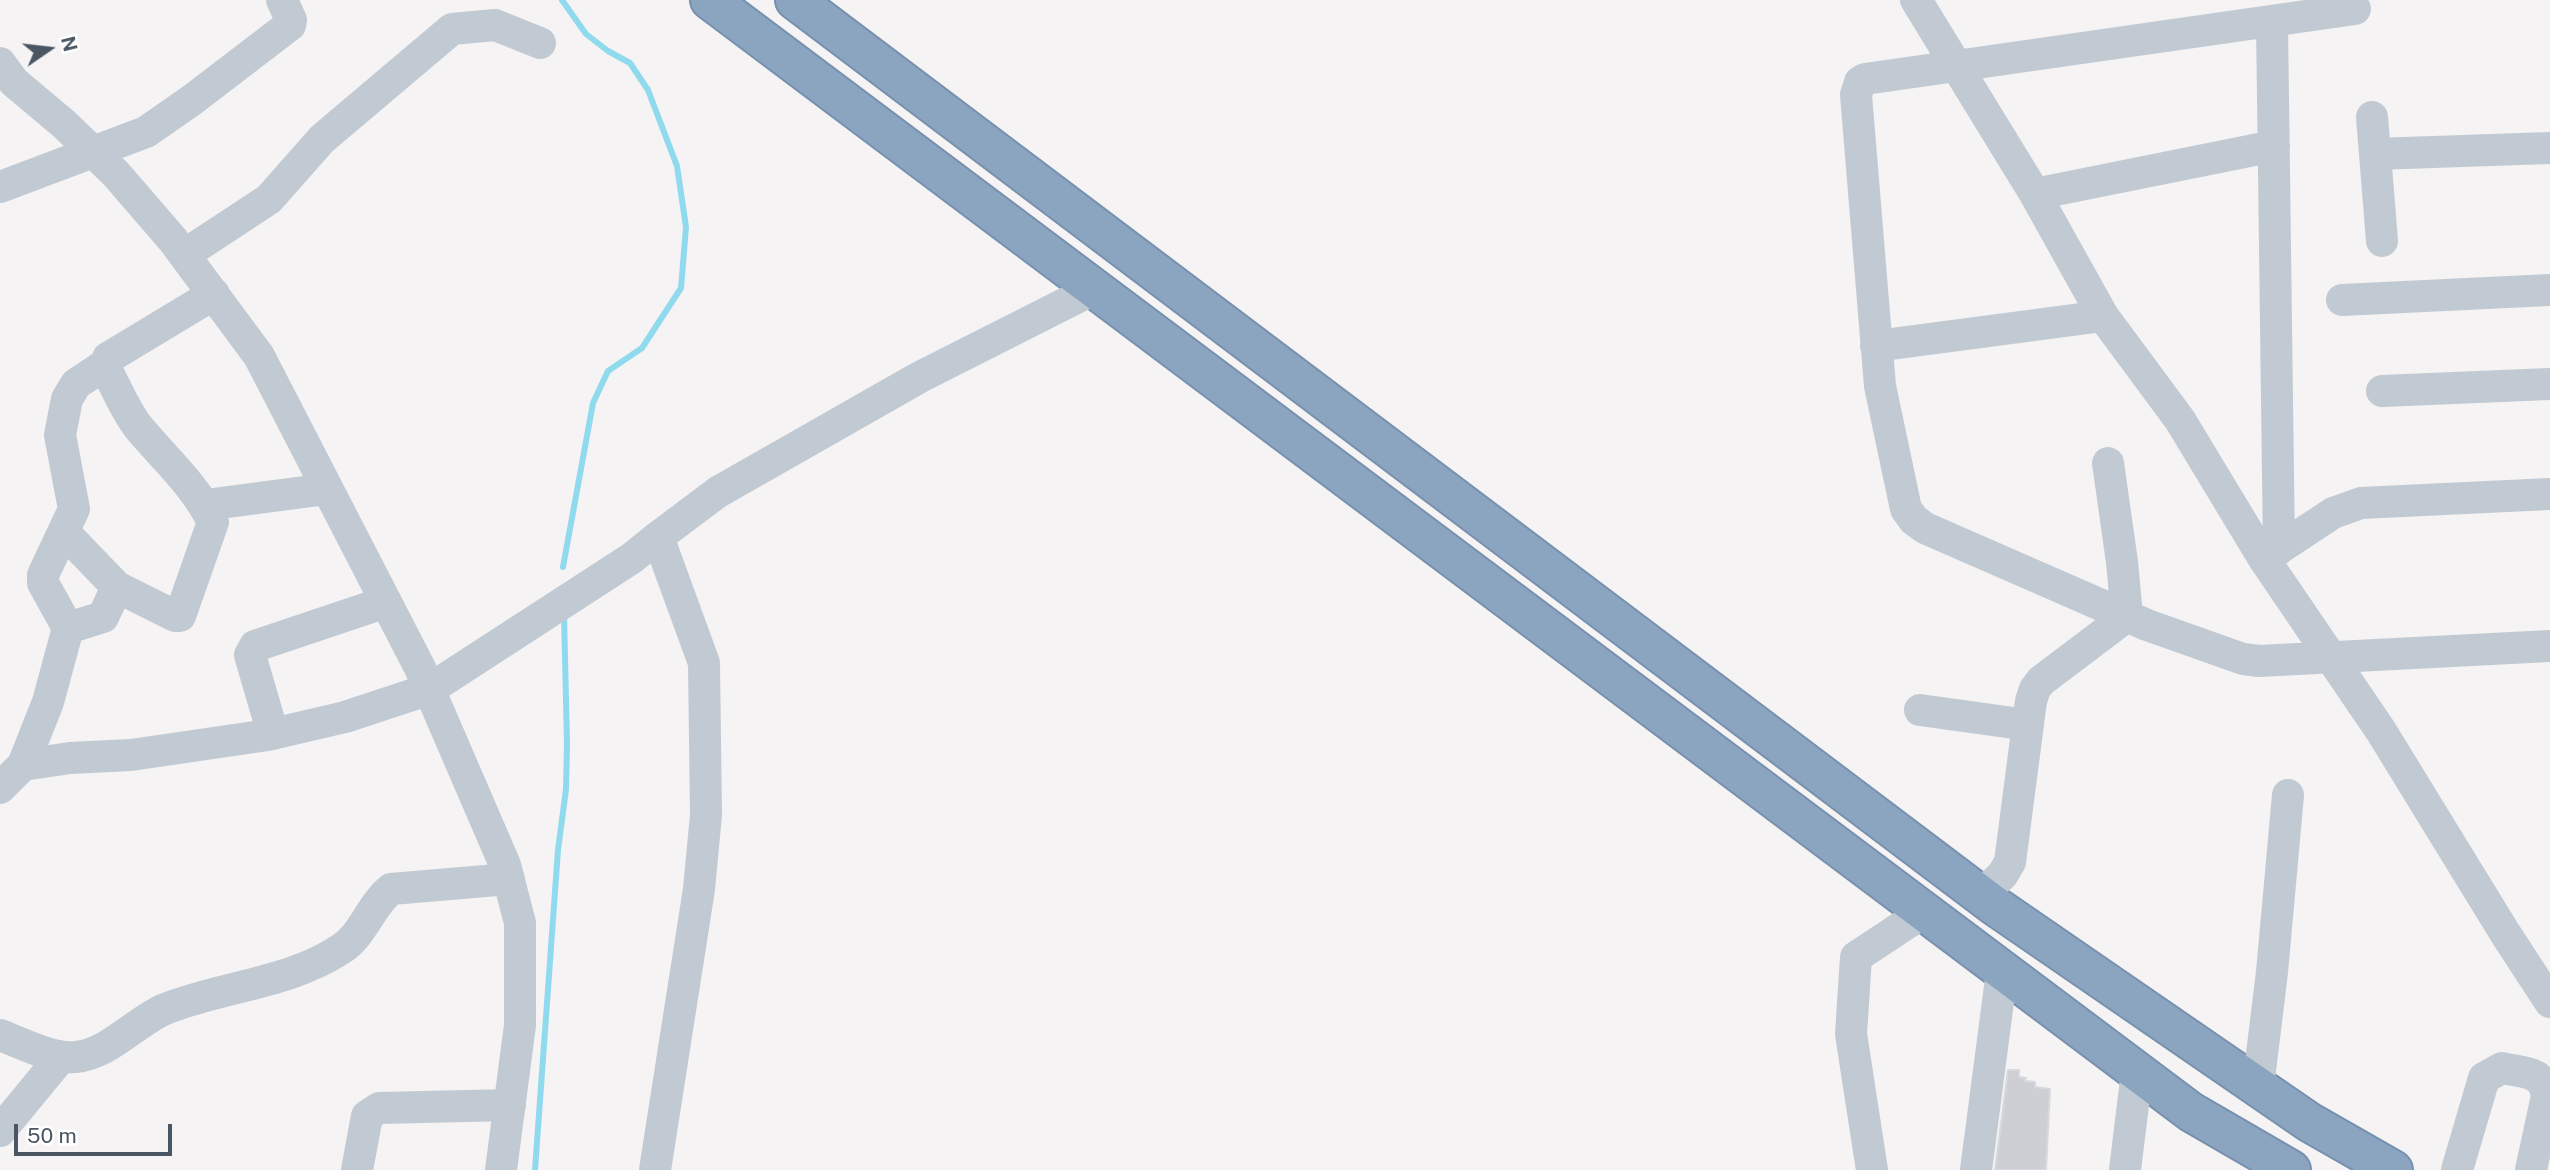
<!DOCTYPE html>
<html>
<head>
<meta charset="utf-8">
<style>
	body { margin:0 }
	#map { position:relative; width:2550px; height:1170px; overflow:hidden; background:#f5f3f3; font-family:"Public Sans",sans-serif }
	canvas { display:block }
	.north { position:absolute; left:14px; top:14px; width:70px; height:70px; -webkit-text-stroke:5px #fff; paint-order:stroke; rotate:76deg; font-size:19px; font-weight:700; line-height:28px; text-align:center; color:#4a5661 }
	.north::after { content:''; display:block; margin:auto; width:24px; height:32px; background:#4a5661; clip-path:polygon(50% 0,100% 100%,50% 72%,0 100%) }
	.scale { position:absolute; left:14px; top:1124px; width:158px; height:32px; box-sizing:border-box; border:4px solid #4a5661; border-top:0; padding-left:9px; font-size:21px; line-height:24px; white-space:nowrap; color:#4a5661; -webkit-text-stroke:5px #fff; paint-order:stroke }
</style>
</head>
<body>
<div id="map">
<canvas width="2550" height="1170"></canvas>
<div class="north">N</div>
<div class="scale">50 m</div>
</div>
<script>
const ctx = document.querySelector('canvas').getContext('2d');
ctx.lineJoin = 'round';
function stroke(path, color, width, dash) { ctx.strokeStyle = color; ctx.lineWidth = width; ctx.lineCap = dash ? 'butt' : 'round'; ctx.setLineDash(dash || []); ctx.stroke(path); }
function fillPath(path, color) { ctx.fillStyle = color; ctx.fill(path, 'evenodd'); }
stroke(new Path2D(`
	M562,0L586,34L608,51L630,63L648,90L677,166L686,227L681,288L642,348L608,371L593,403L563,567
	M535,1170L558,850L566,789L567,744L564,614`), '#90daee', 6);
const building = new Path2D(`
	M2008,1070H2019V1077L2026,1078L2025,1081L2035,1082V1087L2050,1089L2046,1170H1995Z`);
fillPath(building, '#cdcfd5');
stroke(building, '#d7d9de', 2);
const highway = new Path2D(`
	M710,0L2191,1112L2291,1170
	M795,0L1995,906L2309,1122L2393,1170`);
stroke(highway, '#7690ad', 42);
stroke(new Path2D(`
	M1916,0L2035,194L2103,316L2180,420L2264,559L2381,731L2505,933L2550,1002
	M2355,9L1865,79L1860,82L1856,95L1880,386L1906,509L1914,520L1925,528L2147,625L2243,659L2259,661L2550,646
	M2272,22L2279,549
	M0,63L14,82L64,124L116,174L173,240L259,356L420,668L505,865L520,923V1025L501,1170
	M2372,117L2382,241
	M2375,154L2550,148
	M0,187L146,132L192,100L290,25L291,20L282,0
	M2035,194L2274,146
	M184,255L269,199L322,139L452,29L495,25L540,43
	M2342,300L2550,290
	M1876,346L2103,316
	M2382,391L2550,384
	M205,505L327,489
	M64,532L117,587L175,616H180L213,522C195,485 165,459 139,428C126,412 117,389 107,371L108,358L214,294
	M2265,558L2333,513L2361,503L2550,494
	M68,628L43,583V575L74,509L60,435L67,399L76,384L106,364
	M1920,710L2028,725
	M273,734L250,655L255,646L386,602
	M23,765L48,702L68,628L103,617L117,587
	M0,788L23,765L70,758L131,755L268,735L345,717L430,689L632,558L658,537
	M1981,896L2003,874L2010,862L2031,701L2035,689L2041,681L2127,616L2122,562L2108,463
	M0,1035C21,1043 54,1060 76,1057C109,1054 135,1022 165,1009C222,986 288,984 341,949C364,934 370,906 391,889L509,879
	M2258,1087L2272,972L2288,795
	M0,1131L61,1057
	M357,1170L367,1116L379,1108L510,1105
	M655,1170L699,889L706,815L704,663L658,537L718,492L920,377L1096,288
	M1872,1170L1851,1034L1856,957L1924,912
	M1976,1170L2002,971
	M2125,1170L2137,1072
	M2457,1170L2484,1078L2502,1068C2524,1073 2543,1070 2547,1096L2531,1170`), '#c1cad2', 32);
stroke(highway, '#8ba5c1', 38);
</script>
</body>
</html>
